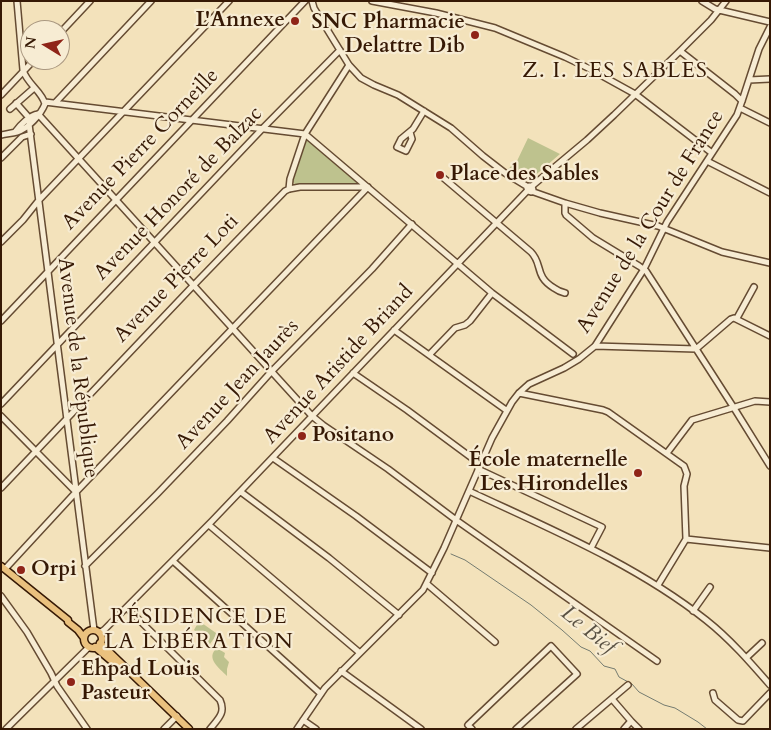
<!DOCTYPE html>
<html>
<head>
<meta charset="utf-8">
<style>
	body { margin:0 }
	#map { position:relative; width:771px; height:730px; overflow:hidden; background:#f3e2bb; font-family:Cardo,serif }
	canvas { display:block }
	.frame { position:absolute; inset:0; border:2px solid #361905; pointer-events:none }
	.north { position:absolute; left:20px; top:20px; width:50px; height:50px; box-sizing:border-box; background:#f7ecd3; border:1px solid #aa9881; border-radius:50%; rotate:279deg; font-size:14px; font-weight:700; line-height:20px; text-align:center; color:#361905 }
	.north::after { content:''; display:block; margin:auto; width:18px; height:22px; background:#8f2418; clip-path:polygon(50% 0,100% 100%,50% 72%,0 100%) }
</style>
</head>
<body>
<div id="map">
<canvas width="771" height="730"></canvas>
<div class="frame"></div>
<div class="north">N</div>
</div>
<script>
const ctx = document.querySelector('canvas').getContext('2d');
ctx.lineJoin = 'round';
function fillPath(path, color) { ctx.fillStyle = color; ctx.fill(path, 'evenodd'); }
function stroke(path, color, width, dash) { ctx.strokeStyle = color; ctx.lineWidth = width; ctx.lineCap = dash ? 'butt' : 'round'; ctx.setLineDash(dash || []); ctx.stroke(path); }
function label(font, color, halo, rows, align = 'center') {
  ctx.font = font + ' Cardo,serif'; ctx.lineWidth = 4.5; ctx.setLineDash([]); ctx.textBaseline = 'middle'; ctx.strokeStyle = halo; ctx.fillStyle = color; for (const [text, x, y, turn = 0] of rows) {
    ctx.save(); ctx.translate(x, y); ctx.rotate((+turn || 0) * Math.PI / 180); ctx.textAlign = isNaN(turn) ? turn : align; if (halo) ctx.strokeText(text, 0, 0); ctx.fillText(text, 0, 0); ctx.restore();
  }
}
fillPath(new Path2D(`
	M528,138L560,154L532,178C523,181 515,174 508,169L517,161Z
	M308,140L356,181V184H295L293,182L305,142Z
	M199,621L216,633L217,634L210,644L205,643V638L194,630Z
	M217,648L225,653L224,657L229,662L227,669V676C219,668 205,658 217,648Z`), '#bec28e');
stroke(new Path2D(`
	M451,554L465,560L531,605L562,630L581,647L590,651L604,666L615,669L619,677L632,684L639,692L664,705L675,708L698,722L707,729`), '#747b70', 1);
const minor = new Path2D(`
	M312,1L314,8L349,65L361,78L374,85L398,95L451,128L483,156L505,173L528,187
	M372,1L436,13L495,28L565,57L588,68L635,94L712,153
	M702,1L715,9L770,22
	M60,33L90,1
	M680,51L735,94L742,101
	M749,80L770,79
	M1,95L34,60
	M45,102L305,134L492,293L573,354
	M16,103L31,120
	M55,103L151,1
	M740,108L770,123
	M10,109L34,88
	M38,114L312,416L323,425L388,469L456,520L657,661
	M29,124L94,630
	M15,132C20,125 30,115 38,114
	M410,132L412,139L406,151L397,147L401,139L413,129L424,111
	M1,135C6,134 12,133 17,132C28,129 41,114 45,104C42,91 27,84 23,70L17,1
	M1,158L22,137L31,134
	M707,161L770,193
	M440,175L531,252C543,264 534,276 554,288C558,291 561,292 565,293
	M532,186L533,190L531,192L528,191L527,188L529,186H532L587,140L614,115L680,51L711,20L726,1
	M289,189L290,179L305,134L349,65
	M531,191L565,203L600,213L658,226L722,252L770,263
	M565,203V213L566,215L593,238L639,266L646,271L734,408L770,466
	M1,242L23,220L39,200L229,1
	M737,318L754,287
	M1,321L305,1
	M394,330L506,410
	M595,346L696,349L731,319L734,318L770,336
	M430,354L455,328L465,325L470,321L492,293
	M353,373L407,410L480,464
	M519,393L603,410L608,412L684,466L687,474L684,486L686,539
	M1,404L263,128L340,50
	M1,416L76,492
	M667,453L692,420L755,401L770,402
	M273,458L356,516L432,573
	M478,469L602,527L591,548
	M1,488L189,290L285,191L289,189L300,187H367
	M469,491C550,529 635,564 706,620C730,639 750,662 770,685
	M241,492L329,558L399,615
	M209,525L360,653
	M686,539L770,548
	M173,561L321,694
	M85,566L158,493L227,421L271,372L372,269L412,224
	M5,569L76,492L368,187
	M427,584L495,642
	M658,585L686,539
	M1,596L27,632L51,673L57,686L87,729
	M127,608L220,700C226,713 218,719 210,729
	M693,611L710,587
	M99,633L104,630L212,521L528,190
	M746,658L762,643
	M341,671L421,729
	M713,693L715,700L738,720L743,721L770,693
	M612,699L631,721L624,729
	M303,720L316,729
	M631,721L639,729
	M6,729L89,647
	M164,729L177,716
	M297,729L325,688L423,590L444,548L492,438L512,402L519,393L529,384L564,368L579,359L595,346L644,269L667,222L737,115L742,101L759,49L770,27
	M472,729L468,725L551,646L577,674L516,729
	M576,729L628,685`);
const major = new Path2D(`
	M1,566L68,620V622L78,630L84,638
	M84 639a9 9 0 1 1 18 0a9 9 0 1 1-18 0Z
	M100,643L189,729
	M95,647L121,669`);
stroke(minor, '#654b32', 8);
stroke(major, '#361905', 9);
stroke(minor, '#f7ecd3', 5);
stroke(major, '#eac17e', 6);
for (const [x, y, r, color] of [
	[295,21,5,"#8f2418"],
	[475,35,5,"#8f2418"],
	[440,175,5,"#8f2418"],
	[302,436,5,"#8f2418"],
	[638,473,5,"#8f2418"],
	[21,570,5,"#8f2418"],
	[71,682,5,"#8f2418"]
]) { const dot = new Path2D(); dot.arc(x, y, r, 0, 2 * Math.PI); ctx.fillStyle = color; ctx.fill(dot); stroke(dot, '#f7ecd3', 2); }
label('bold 21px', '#361905', '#f7ecd3', [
	["L'Annexe",285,21,"right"],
	["SNC Pharmacie",465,23,"right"],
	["Delattre Dib",465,47,"right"],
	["Place des Sables",450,175],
	["Positano",312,436],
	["École maternelle",628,461,"right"],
	["Les Hirondelles",628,485,"right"],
	["Orpi",31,570],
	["Ehpad Louis",81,670],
	["Pasteur",81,694]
], 'left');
label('21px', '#361905', '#f7ecd3', [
	["Avenue Pierre Corneille",141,150,-46],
	["Avenue Honoré de Balzac",179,194,-46],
	["Avenue de la Cour de France",651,222,-58],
	["Avenue Pierre Loti",177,279,-46],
	["Avenue Aristide Briand",339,365,-47],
	["Avenue de la République",77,368,83],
	["Avenue Jean Jaurès",238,385,-47]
]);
ctx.letterSpacing = '1px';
label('22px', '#361905', '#f7ecd3', [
	["Z. I. LES SABLES",615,72],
	["RÉSIDENCE DE",199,618],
	["LA LIBÉRATION",199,643]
]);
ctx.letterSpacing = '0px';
label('italic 22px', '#5a5244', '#f7ecd3', [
	["Le Bief",588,631,39]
]);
</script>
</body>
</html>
